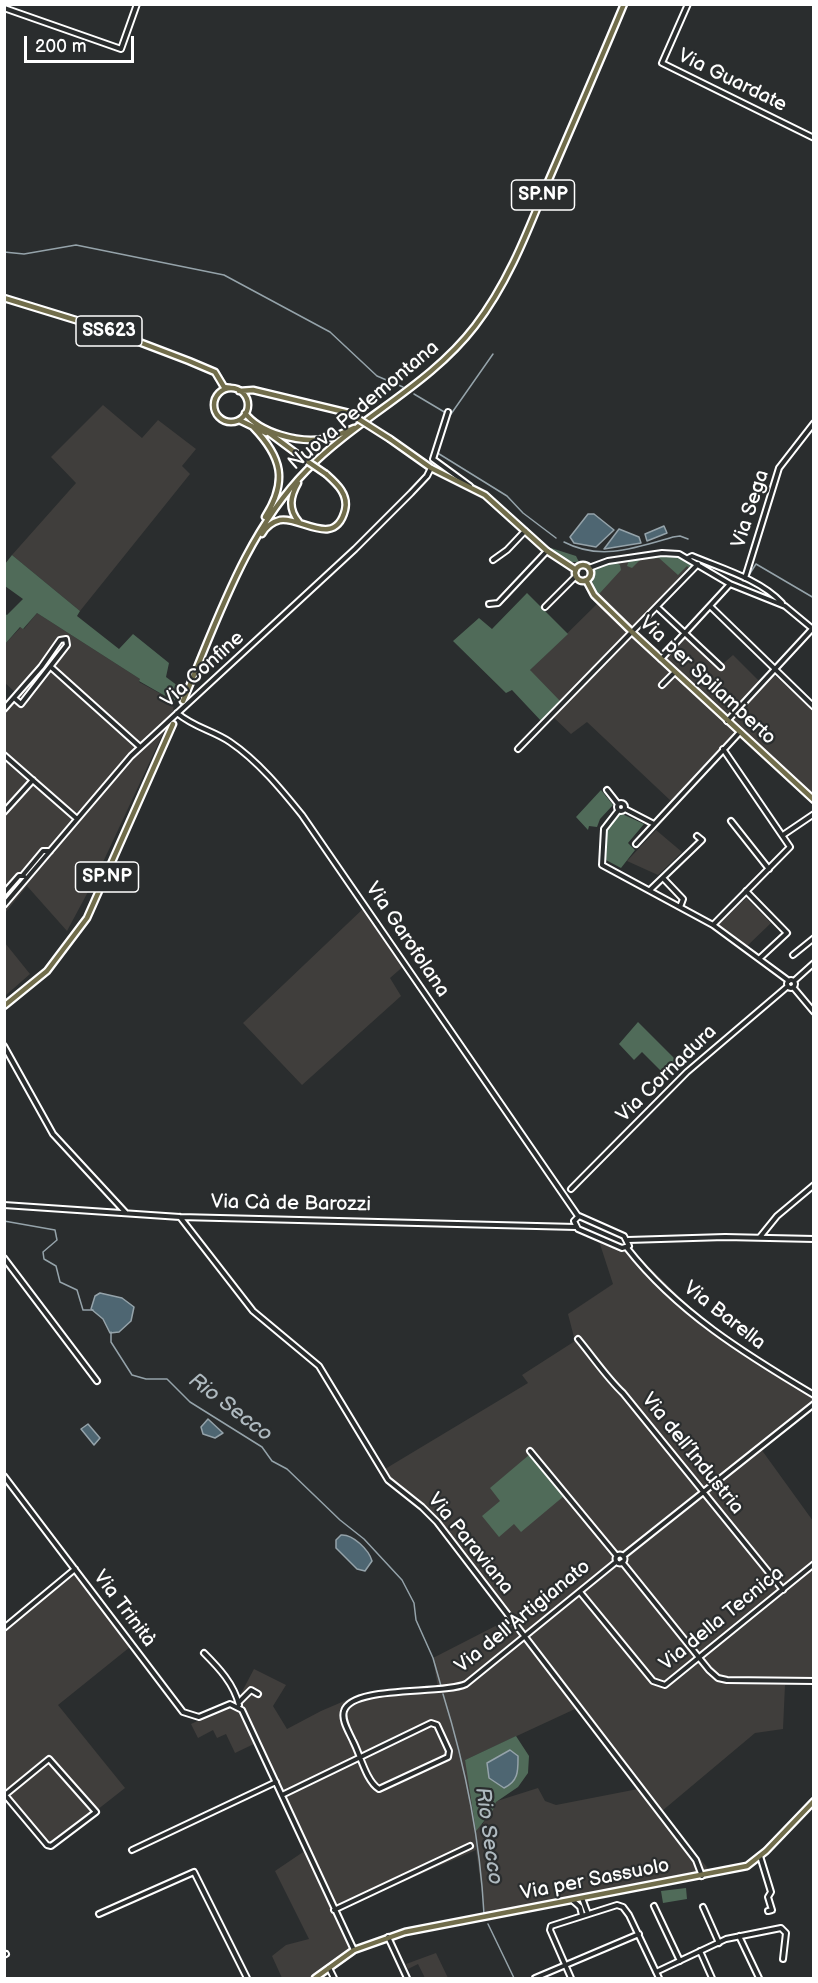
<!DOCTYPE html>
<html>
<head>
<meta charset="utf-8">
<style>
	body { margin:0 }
	#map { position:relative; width:818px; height:1983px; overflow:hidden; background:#2a2d2e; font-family:"Balsamiq Sans",sans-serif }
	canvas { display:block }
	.frame { position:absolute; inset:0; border:6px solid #fff; pointer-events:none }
	.scale { position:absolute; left:24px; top:36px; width:110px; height:27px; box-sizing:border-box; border:3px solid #fff; border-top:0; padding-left:8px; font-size:18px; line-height:21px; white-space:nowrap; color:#fff; -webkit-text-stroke:4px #2a2d2e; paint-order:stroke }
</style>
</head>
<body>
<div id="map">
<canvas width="818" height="1983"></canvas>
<div class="frame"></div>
<div class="scale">200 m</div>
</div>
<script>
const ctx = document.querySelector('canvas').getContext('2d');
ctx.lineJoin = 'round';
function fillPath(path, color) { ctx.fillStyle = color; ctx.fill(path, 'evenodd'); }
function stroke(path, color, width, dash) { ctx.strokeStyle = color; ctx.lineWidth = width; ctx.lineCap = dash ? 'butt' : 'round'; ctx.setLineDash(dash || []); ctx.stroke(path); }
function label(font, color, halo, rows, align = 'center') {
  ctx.font = font + ' "Balsamiq Sans",sans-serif'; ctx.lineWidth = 4.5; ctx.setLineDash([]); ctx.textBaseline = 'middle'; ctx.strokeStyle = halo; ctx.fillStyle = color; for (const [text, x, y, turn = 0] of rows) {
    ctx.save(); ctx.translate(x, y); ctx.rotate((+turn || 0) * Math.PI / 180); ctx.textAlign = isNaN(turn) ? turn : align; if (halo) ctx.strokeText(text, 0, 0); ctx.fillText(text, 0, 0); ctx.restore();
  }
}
fillPath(new Path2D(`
	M103,405L142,438L158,420L196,449L182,466L190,474L80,611L12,555L76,483L51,457Z
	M664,551L675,552L698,563L632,631L661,658L684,634L717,669L733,655L761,683L773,674L813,708V805L734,733L671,801L587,722L571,734L551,715L530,670L600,601L594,595L617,570L616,562L619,560Z
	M37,613L140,679L139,682L174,701L173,712L97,875L67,931L27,886L5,913L4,705L16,693L5,683V644L21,627L24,629Z
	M656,830L682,852L658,875L627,861Z
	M746,898L771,923L747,946L717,926Z
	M366,906L406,964L390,978L401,996L302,1085L243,1023Z
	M5,943L30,974L5,996H4Z
	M598,1238L640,1258L702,1319L732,1342L813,1394V1400L761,1449L813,1521V1684L785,1685L783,1729L755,1733L662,1811L710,1871L485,1914L476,1850L334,1912L350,1950L314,1978H282L272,1956L286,1945L309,1939L275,1871L306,1850L256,1743L235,1753L226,1734L217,1738L213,1730L198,1738L191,1724L236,1703L254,1669L286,1685L273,1706L287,1729L321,1711L363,1693L438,1688L433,1658L509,1619L427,1514L387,1482L380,1472L528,1383L522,1375L575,1341L568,1314L613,1284ZM575,1709L638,1789L556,1805L545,1801L538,1788L497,1801L482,1825L465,1760Z
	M78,1569L135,1643L58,1705L125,1788L55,1843L48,1842L5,1790L4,1632Z
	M436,1953L448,1978H425L418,1964L408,1969L406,1964Z`), '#403e3c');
fillPath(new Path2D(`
	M551,548L576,556L579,562H569L550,550Z
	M660,554L678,556L691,562L692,565L690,569L687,566L678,575L659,558L640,560L632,568L627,566L629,560Z
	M12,555L80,611L77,616L119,649L133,634L169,663L166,677L182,689L174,701L139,681L140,679L37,613L23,629L20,627L5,644V614L7,615L23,599L5,586V564Z
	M615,562L620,565L621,570L599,594L596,593C587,569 592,567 615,562Z
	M527,593L568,634L530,670L562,703L543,723L512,690L506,693L453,641L479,618L492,629Z
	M601,790L613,805L600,819L597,827L589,826L588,830L576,817Z
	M620,813L644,824L628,843L635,850L621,868L606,860L607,829Z
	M638,1022L678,1062L666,1076L642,1052L634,1060L619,1044Z
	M529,1455L564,1496L521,1532L514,1524L499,1537L482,1516L500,1501L490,1488Z
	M516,1736L529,1756L528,1773L518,1787L496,1802L493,1810L476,1831L465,1760Z
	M686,1888L687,1899L663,1903L661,1891Z`), '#506b59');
const water = new Path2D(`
	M588,514H594L614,530L596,547L574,543L570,537Z
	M664,526L667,533L647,541L645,534Z
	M619,529L639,537L641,543L604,549Z
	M100,1293L122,1298L134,1307L131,1321L119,1332L110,1333L103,1319L91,1309L95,1296Z
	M208,1419L223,1433L215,1438L203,1434L201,1427Z
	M88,1424L100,1438L94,1445L81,1429Z
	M341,1535C353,1534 369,1550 372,1561L365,1571L357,1569L336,1548V1540Z
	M510,1750L518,1756C518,1770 519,1781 504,1788L489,1778L487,1763Z`);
fillPath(water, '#4e6672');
stroke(water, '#95a3aa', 1.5);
stroke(new Path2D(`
	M4,252L24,254L76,245L224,275L330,332L377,376L403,387
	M414,394L446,413
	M451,414L493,354
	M443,434L449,414
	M436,452L507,496L523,513L556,538
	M564,542C600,561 635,548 673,537L680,536L688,539
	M749,575L756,564L814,598
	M4,1221L55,1230L57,1240L43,1252L44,1259L56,1266L60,1282L77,1290L83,1310H93
	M111,1332V1342L132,1375L146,1379H167L190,1402L262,1447L272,1461L287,1469L340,1520L364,1539L402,1580L414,1603L416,1620L433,1658L441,1686
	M443,1694C465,1765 480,1839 484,1914
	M488,1924L514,1978`), '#95a3aa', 1.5);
stroke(new Path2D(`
	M173,724L183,701`), '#3f4243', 4.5, [4.5, 2]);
const minor = new Path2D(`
	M688,4L662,63L814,138
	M4,8L121,49L137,4
	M448,412L433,459L470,486
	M688,558L692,556C720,568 760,579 782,603
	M493,560L507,550L525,531
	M589,568L608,561L662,553L679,554L730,584L785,606L814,630
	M745,578L779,468L814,423
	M489,604L498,603L547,551
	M710,606L814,707
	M545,607L576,576
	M657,607L721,667
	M661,659L730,584
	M52,668L140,747
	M662,685L675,672
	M4,709L41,667L60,640L66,639L67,645L21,704L14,698
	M177,713C195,728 212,730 230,742C258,761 281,789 302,815L578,1216
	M727,721L812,629
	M518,749L698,564
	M4,755L76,818
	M607,790L618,804
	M617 807a4 4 0 1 1 8 0a4 4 0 1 1-8 0Z
	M625,809L654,824
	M618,811L604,829L602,865L713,925L789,981
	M4,812L33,780
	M731,821L769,869
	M783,835L814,814
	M636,844L740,732
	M23,875L43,851H50
	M663,878L683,899L680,907
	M650,890L702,840L697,836
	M746,891L787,933L760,958
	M4,893L19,876H24
	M4,905L131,756L355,549L411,493L427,476L431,468
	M713,925L790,847L723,749
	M793,955L814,938
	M787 984a4 4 0 1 1 8 0a4 4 0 1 1-8 0Z
	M794,981L814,963
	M793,987L814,1012
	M4,1046L53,1134L126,1213
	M571,1189L687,1072L788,986
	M4,1205L180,1217L576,1227
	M579,1216L624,1236L629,1246L622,1248L578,1229L574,1221Z
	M180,1217L253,1311L319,1366L388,1480L422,1507L437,1522L696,1860L702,1876
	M760,1237L777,1216L814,1185
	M628,1240L725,1237L814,1239
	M627,1248C677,1312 745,1354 814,1395
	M4,1258L97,1381
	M578,1339C593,1357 607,1378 623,1393L783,1590
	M530,1451L616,1555
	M4,1476L183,1712L199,1717L230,1704L242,1710L354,1950
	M615.5 1559a4.5 4.5 0 1 1 9 0a4.5 4.5 0 1 1-9 0Z
	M623,1556L814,1404
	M622,1562L709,1670L718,1678L727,1680L814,1681
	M580,1592L653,1681L665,1685L814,1564
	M4,1628L75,1569
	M204,1653C219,1668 234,1684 239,1705
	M239,1702L251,1690L258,1694
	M4,1794L5,1795L47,1845L51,1846L96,1812L49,1759L5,1795
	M282,1795L431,1723L437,1725L449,1751L448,1757L379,1789C366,1781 360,1754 353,1741C349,1732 341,1720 344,1711C352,1685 442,1695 466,1684L616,1562
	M132,1850L276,1782
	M760,1856L771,1892L768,1897L772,1910L768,1911
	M582,1898L588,1914
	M572,1900L580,1907L582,1915
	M654,1906L680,1961
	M703,1907L719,1943
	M334,1910L470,1846
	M99,1914L194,1872L247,1978
	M739,1936L759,1978
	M388,1937L407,1978
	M700,1951L712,1978
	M4,1955L6,1954
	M329,1968L334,1978
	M656,1972L726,1939L781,1928L786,1933L783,1959
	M535,1978L639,1934
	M571,1978L550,1930L551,1926L617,1905L623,1907L629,1915L659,1978`);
const major = new Path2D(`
	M4,298L105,329L189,361L215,372L224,387L230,388
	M214 405a17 17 0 1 1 34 0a17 17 0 1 1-34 0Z
	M239,391L253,390L349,413
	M245,413C260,433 299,443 323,439C334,438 344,432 354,428
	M239,420L266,433
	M253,427C282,457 288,481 265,517
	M265,430L304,459
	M390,439L431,468L485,495L547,551L576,570
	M298,483C290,497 288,509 299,522
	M262,534C266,527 272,522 280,520C300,516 335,549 345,510C349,494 336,483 326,474
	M575 573a8 8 0 1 1 16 0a8 8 0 1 1-16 0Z
	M586,580L594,595L632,632L814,800
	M183,701C217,622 245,533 307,470C359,417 429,386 475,326C508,283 527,233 547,184C573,124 599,64 624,4
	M4,1006L47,971L87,918L173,724
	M315,1978L354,1950L405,1932L747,1866L766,1851L814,1801`);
stroke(minor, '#fff', 8);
stroke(major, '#fff', 9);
stroke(minor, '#2a2d2e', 4);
stroke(major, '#716d4b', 4.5);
const majorBridge = new Path2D(`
	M349,413L390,439
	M304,459L326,474`);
stroke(majorBridge, '#fff', 9, []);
stroke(majorBridge, '#716d4b', 4.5);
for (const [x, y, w] of [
	[543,195,63],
	[109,331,66],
	[107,877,63]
]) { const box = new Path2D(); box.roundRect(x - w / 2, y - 15, w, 30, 4.5); ctx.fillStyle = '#2a2d2e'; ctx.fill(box); stroke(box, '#fff', 1.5); }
label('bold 18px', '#fff', null, [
	["SP.NP",543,195],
	["SS623",109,331],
	["SP.NP",107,877]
]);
label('20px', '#fff', '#2a2d2e', [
	["Via Guardate",732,81,26],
	["Nuova Pedemontana",364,406,-40],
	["Via Sega",751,509,-72],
	["Via Confine",203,670,-42],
	["Via per Spilamberto",707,681,43],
	["Via Garofolana",407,940,56],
	["Via Cornadura",667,1074,-44],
	["Via Cà de Barozzi",291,1204,1],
	["Via Barella",724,1316,38],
	["Via dell’Industria",692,1454,51],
	["Via Paraviana",470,1544,51],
	["Via Trinità",124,1609,53],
	["Via dell'Artigianato",523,1617,-39],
	["Via della Tecnica",722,1619,-39],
	["Via per Sassuolo",595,1880,-11]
]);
label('italic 21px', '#afbac0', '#2a2d2e', [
	["Rio Secco",230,1408,37],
	["Rio Secco",488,1836,82]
]);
</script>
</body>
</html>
